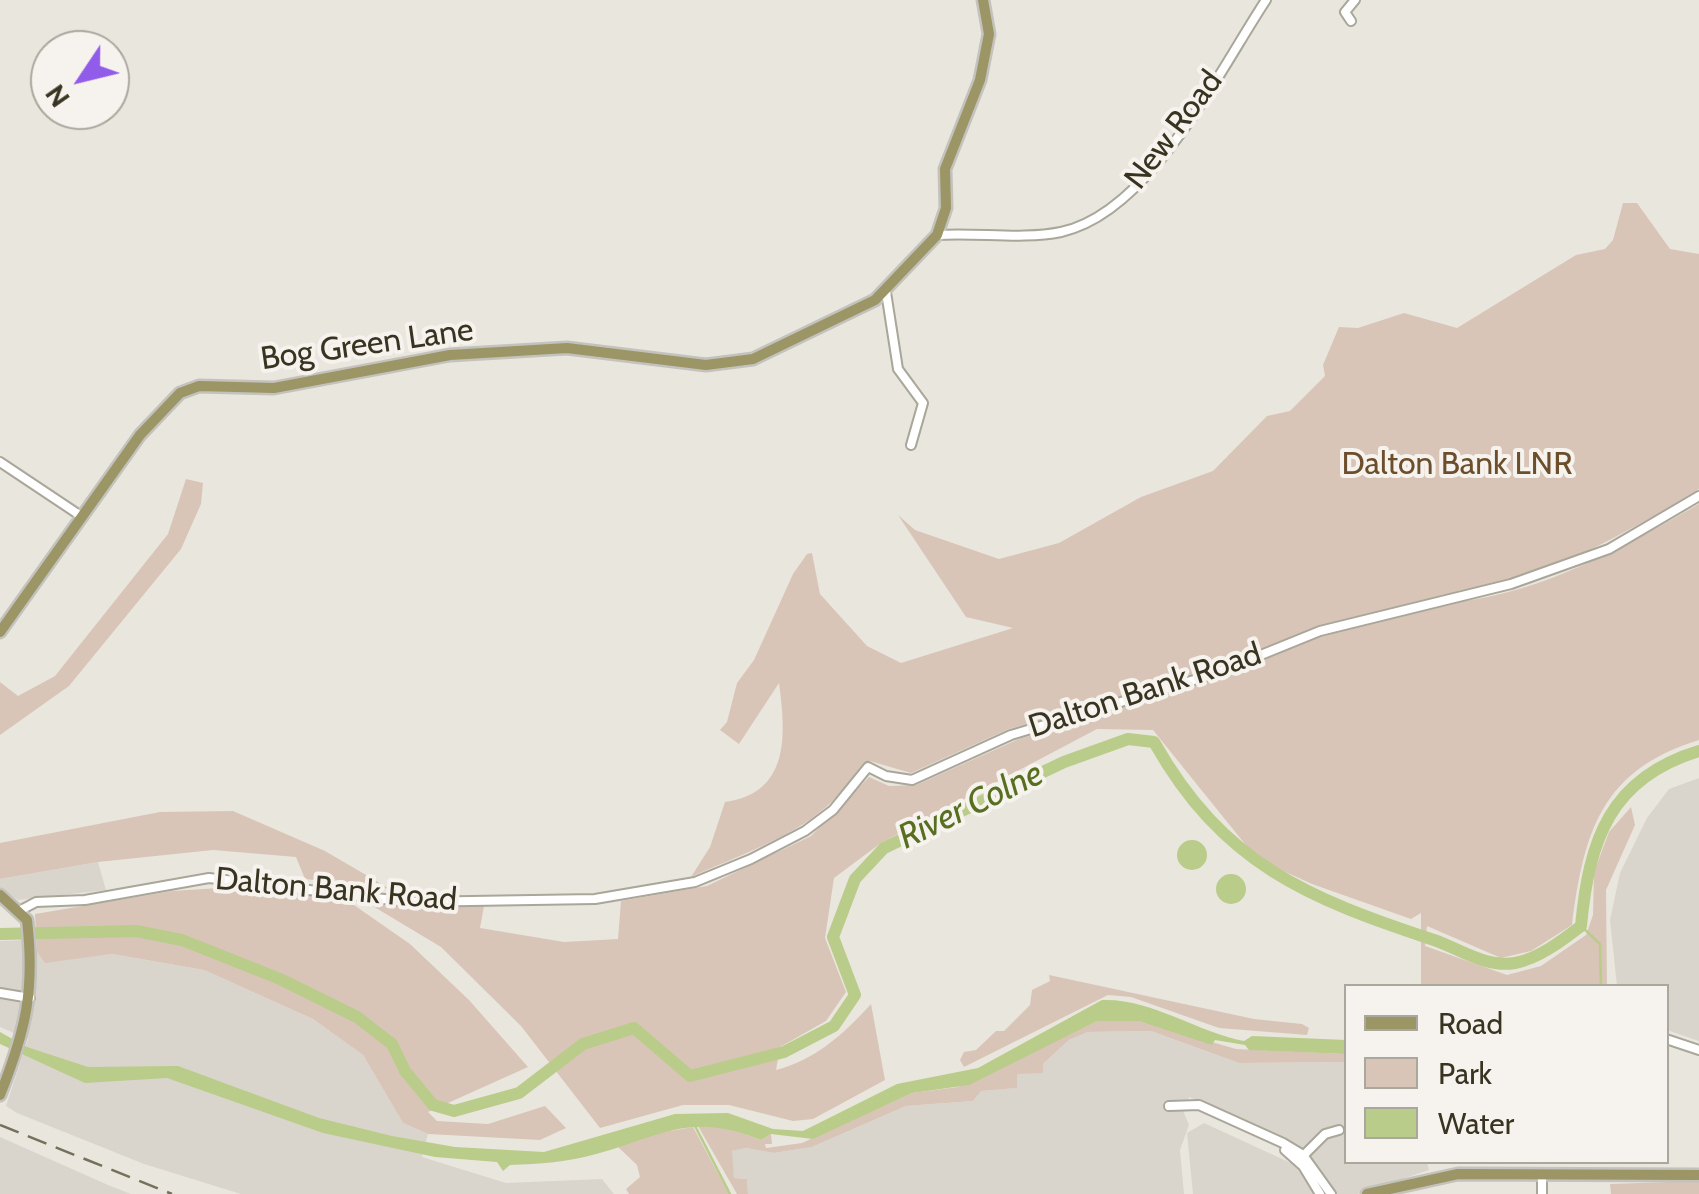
<!DOCTYPE html>
<html>
<head>
<meta charset="utf-8">
<style>
	body { margin:0 }
	#map { position:relative; width:1699px; height:1194px; overflow:hidden; background:#e9e6de; font-family:Cabin,sans-serif }
	canvas { display:block }
	.legend { position:absolute; left:1344px; top:984px; width:325px; height:180px; box-sizing:border-box; background:#f6f3ee; border:2px solid #aaa79c; margin:0; padding:12px 18px; list-style:none; font-size:30px; color:#383421 }
	.legend li { display:flex; align-items:center; gap:20px; height:50px }
	.legend b { width:50px; border:2px solid #aaa79c }
	.north { position:absolute; left:30px; top:30px; width:100px; height:100px; box-sizing:border-box; background:#f6f3ee; border:2px solid #aaa79c; border-radius:50%; rotate:235deg; font-size:28px; font-weight:700; line-height:40px; text-align:center; color:#383421 }
	.north::after { content:''; display:block; margin:auto; width:35px; height:45px; background:#915cea; clip-path:polygon(50% 0,100% 100%,50% 72%,0 100%) }
</style>
</head>
<body>
<div id="map">
<canvas width="1699" height="1194"></canvas>
<ul class="legend">
<li><b style="height:12px;background:#9c9565"></b>Road</li>
<li><b style="height:28px;background:#d9c5b8"></b>Park</li>
<li><b style="height:28px;background:#b9cc89"></b>Water</li>
</ul>
<div class="north">N</div>
</div>
<script>
const ctx = document.querySelector('canvas').getContext('2d');
ctx.lineJoin = 'round';
function fillPath(path, color) { ctx.fillStyle = color; ctx.fill(path, 'evenodd'); }
function stroke(path, color, width, dash) { ctx.strokeStyle = color; ctx.lineWidth = width; ctx.lineCap = dash ? 'butt' : 'round'; ctx.setLineDash(dash || []); ctx.stroke(path); }
function label(font, color, halo, rows, align = 'center') {
  ctx.font = font + ' Cabin,sans-serif'; ctx.lineWidth = 8; ctx.setLineDash([]); ctx.textBaseline = 'middle'; ctx.strokeStyle = halo; ctx.fillStyle = color; for (const [text, x, y, turn = 0] of rows) {
    ctx.save(); ctx.translate(x, y); ctx.rotate((+turn || 0) * Math.PI / 180); ctx.textAlign = isNaN(turn) ? turn : align; if (halo) ctx.strokeText(text, 0, 0); ctx.fillText(text, 0, 0); ctx.restore();
  }
}
fillPath(new Path2D(`
	M1699,778V1041L1667,1030L1666,986H1617L1610,920L1620,873L1647,818L1669,789Z
	M98,862L106,890L18,900L0,888V879Z
	M28,940L45,962L112,954L204,970L313,1019L363,1055L403,1123L428,1134L422,1157L506,1183L602,1179L614,1194H241L144,1164L17,1113L6,1106L28,1039L0,1027V941Z
	M1151,1031L1239,1063L1346,1062V1162H1427L1429,1170L1357,1194H1193L1187,1133L1204,1123L1293,1164L1303,1153L1251,1124L1189,1097L1184,1113L1189,1125L1180,1150L1184,1194H748L747,1179L734,1178L731,1151L746,1148L775,1153L812,1147L906,1106L973,1101L980,1091L1016,1088L1017,1074L1043,1064L1069,1040L1088,1032Z
	M0,1137L108,1185L131,1194H0Z`), '#d9d5cd');
fillPath(new Path2D(`
	M1623,203H1637L1670,249L1699,254V489C1613,540 1557,574 1458,591L1455,602C1542,593 1624,547 1699,504V740C1601,770 1584,832 1572,925L1531,951L1501,958L1427,926L1425,946L1507,975L1541,966L1586,935L1593,915L1594,872L1609,832L1631,807L1635,825L1606,890L1607,986H1421V913L1411,919L1312,884L1257,859L1153,730L1097,729L881,843L834,878L825,938L846,992L826,1021L780,1047L776,1070C815,1060 844,1034 871,1004L885,1080L813,1119L793,1121L729,1105H683L600,1128L521,1026L441,947L366,902L484,906L480,928L564,942L618,939L621,901L707,886L811,836L869,777L889,786L916,785L1019,739L1092,718L1087,707L1009,729L911,773L870,761C851,774 843,793 826,807C789,839 735,857 691,877L710,847L725,802C790,793 786,735 779,683L739,744L720,730L727,722L737,683L754,660L793,574L807,554L812,553L820,594L867,646L901,663L1013,628L966,617L898,515L915,530L999,559L1059,543L1141,497L1213,471L1267,416L1290,411L1325,376L1323,365L1339,327L1358,328L1404,313L1457,328L1576,255L1605,249L1613,240Z
	M186,479L203,483L201,504L181,549L69,686L0,735V682L18,696L55,676L168,534Z
	M233,811L325,851L390,889L305,879L296,857L213,850L98,862L0,879V843L160,812Z
	M268,885L341,896L410,944L469,1000L528,1067L428,1112L437,1121L488,1124L545,1106L566,1128L540,1140L428,1134L403,1123L363,1055L313,1019L204,970L112,954L45,963L37,952L35,914L172,891Z
	M1049,975L1254,1019L1302,1024L1309,1028L1307,1035L1219,1028L1131,997L1108,995L964,1067L960,1060L964,1052L976,1050L996,1031H1004L1030,1005L1032,990L1050,981Z
	M1097,1021H1139L1236,1049L1346,1054V1062L1239,1063L1151,1031L1088,1032L1069,1040L1043,1064V1073L1017,1074V1088L981,1091L973,1101L906,1106L812,1147L774,1153L746,1148L732,1151L734,1178L747,1179L748,1194H737L698,1126H723L761,1140L771,1134L772,1144H765L766,1148L802,1143L912,1093L958,1087Z
	M693,1127L729,1194H629L626,1189L640,1177L637,1165L617,1146L646,1135Z
	M1699,1181V1194H1611L1610,1184Z`), '#d9c5b8');
fillPath(new Path2D(`
	M1177 855a15 15 0 1 1 30 0a15 15 0 1 1-30 0Z
	M1216 889a15 15 0 1 1 30 0a15 15 0 1 1-30 0Z
	M1102,1000C1151,998 1197,1032 1244,1041L1252,1036L1346,1040V1054L1249,1050L1245,1045L1215,1040L1212,1045L1139,1021H1097L969,1085L912,1093L813,1139L771,1134L761,1140C690,1111 662,1136 596,1154C568,1162 539,1164 510,1165L503,1171L497,1162L435,1157L323,1133L167,1078L85,1083L0,1044V1032L27,1047L88,1067L178,1066L319,1118L392,1136L455,1147L544,1152L675,1114L728,1113L773,1129L803,1131L897,1084L978,1068Z`), '#b9cc89');
stroke(new Path2D(`
	M1581,926L1600,944L1601,986
	M694,1124L730,1194`), '#b9cc89', 2.5);
stroke(new Path2D(`
	M0,934L136,931L182,940L280,979L357,1017L392,1044L405,1071L433,1105L454,1111L519,1093L583,1044L634,1028L690,1076L784,1052L834,1026L855,995L833,937L855,879L884,848L1064,762L1128,739L1154,742C1223,864 1307,898 1434,940C1460,949 1486,968 1515,963C1538,959 1563,940 1581,926C1589,840 1610,778 1699,751`), '#b9cc89', 12);
const minor = new Path2D(`
	M1351,21L1345,12L1355,0
	M937,235C977,232 1022,240 1061,232C1150,213 1219,71 1266,0
	M886,292L898,369L923,403L911,445
	M0,462L81,516
	M21,910L36,902L85,900L209,878L409,902L595,899L695,882L751,859L805,831L833,810L868,767L886,776L912,780L1011,735L1214,674L1320,631L1511,584L1609,549L1699,496
	M0,993L30,998
	M1666,1039L1699,1050
	M1169,1106L1199,1105L1283,1143L1303,1155L1331,1194
	M1285,1150L1303,1166L1320,1194
	M1303,1156L1325,1134L1339,1130
	M1542,1176V1194`);
const major = new Path2D(`
	M0,632L140,435L180,393L199,386L274,388L450,355L567,348L706,365L753,359L875,300L937,235L946,208L945,169L980,80L989,34L983,0
	M0,895L27,920C35,990 26,1030 0,1095
	M1367,1194L1458,1174L1699,1175`);
stroke(minor, '#a9a69a', 12);
stroke(major, '#c3c2bc', 15);
stroke(minor, '#fff', 8);
stroke(major, '#9c9565', 10);
stroke(new Path2D(`
	M0,1125L172,1194`), '#74705b', 2.5, [20, 10]);
label('32px', '#383421', '#f6f3ee', [
	["New Road",1174,130,-53],
	["Bog Green Lane",367,345,-8],
	["Dalton Bank Road",1145,691,-18],
	["Dalton Bank Road",336,890,5]
]);
label('32px', '#6c4e2d', '#f6f3ee', [
	["Dalton Bank LNR",1457,465]
]);
label('italic 35px', '#576f1f', '#f6f3ee', [
	["River Colne",971,806,-26]
]);
</script>
</body>
</html>
